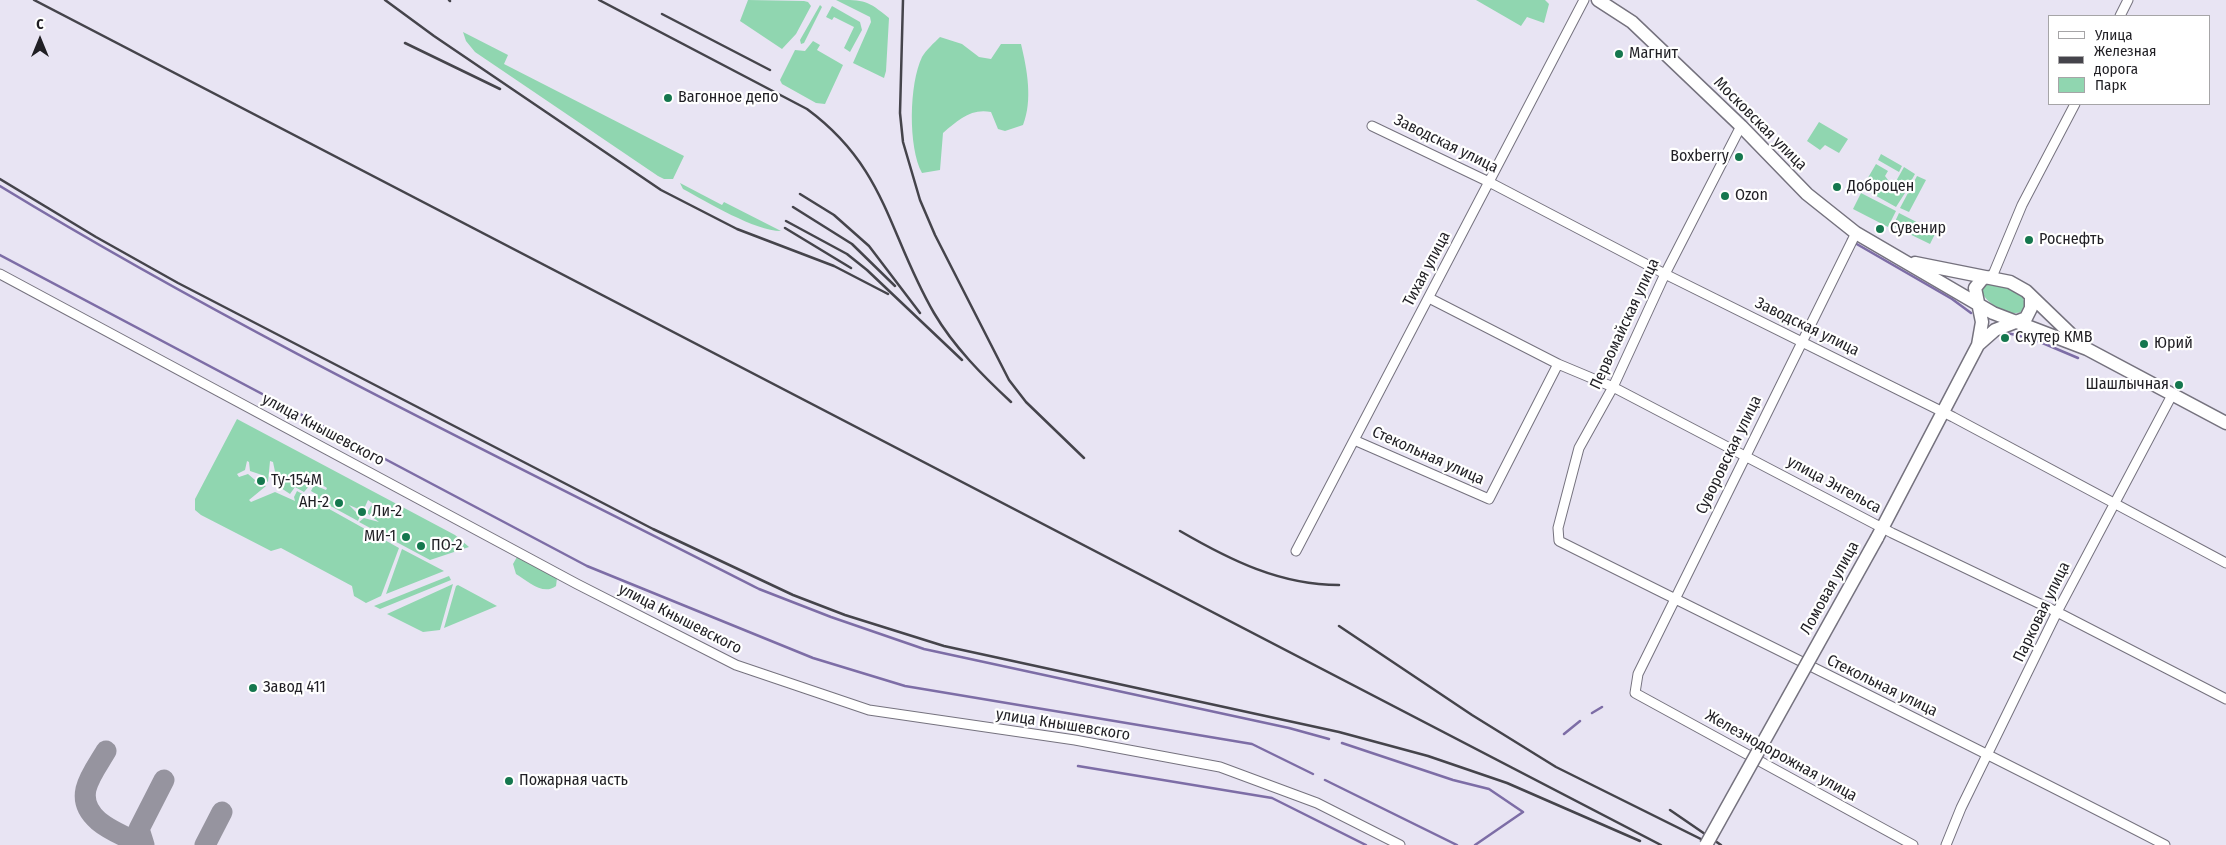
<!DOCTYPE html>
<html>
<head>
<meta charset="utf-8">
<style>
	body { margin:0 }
	#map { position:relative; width:2226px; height:845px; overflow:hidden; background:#e8e4f3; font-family:"Fira Sans Condensed",sans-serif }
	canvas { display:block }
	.legend { position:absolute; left:2048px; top:15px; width:162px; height:90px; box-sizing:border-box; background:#fff; border:1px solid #a6a5a7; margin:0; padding:6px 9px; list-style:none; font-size:15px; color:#201f24 }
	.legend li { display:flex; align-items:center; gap:10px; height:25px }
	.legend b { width:25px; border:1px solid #a6a5a7 }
	.north { position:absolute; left:15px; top:15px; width:50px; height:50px; -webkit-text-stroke:4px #fff; paint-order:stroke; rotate:0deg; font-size:14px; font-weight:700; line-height:20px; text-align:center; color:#201f24 }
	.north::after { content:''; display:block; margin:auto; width:18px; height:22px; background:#201f24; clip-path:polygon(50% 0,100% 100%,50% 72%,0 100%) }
</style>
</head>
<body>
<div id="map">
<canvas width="2226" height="845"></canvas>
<ul class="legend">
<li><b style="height:6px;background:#fff"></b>Улица</li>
<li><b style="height:6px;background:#45444b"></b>Железная дорога</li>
<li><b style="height:14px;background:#90d6b0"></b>Парк</li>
</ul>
<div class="north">С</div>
</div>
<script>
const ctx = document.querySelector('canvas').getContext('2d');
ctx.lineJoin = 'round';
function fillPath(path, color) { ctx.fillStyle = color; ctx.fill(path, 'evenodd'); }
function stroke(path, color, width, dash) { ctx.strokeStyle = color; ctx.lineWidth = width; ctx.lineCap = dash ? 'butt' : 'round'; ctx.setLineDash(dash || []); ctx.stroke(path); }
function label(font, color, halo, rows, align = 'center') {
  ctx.font = font + ' "Fira Sans Condensed",sans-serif'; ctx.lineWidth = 4.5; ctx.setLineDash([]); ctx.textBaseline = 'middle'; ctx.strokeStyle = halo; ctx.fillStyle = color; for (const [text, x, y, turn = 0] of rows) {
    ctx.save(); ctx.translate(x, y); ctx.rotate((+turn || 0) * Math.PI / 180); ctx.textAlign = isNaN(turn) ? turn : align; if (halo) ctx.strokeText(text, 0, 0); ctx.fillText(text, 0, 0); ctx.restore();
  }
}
fillPath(new Path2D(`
	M748,0L804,1L808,2L811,6L796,34L782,49L740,21Z
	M836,0C865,0 867,0 889,18L886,71L884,78L853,63L871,22L870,17Z
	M1476,0H1545L1549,4L1544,23L1527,17L1521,26Z
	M820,5L822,7L804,43L801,44L800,40Z
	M832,6L860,22L862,30L850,52L844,48L854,27L834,17L832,20L826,17Z
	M463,32L508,55L504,64L684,156L673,179H664L658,176L475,52L466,41Z
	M940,37L962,44L979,57L991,59L1001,44H1021C1027,69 1033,100 1023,125L1005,131L998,129L991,112C971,108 958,120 943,133L940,170L922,173C908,147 909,84 922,57C926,50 934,43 940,37Z
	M813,41L820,45L817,50L843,65L825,104L816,103L782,84L780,80L795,50L805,51Z
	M1819,122L1848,139L1839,153L1825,145L1820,150L1807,141Z
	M1881,154L1902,166L1899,172L1878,160Z
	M1876,164L1888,171L1885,176L1891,184L1905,193L1896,207L1862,188Z
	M1904,167L1915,174L1906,190L1895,183Z
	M1917,176L1926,180L1909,212L1900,208Z
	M680,183L722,205L724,202L781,231C755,231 707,202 683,189Z
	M1861,193L1896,211L1888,227L1853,209Z
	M1899,213L1936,232L1930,244L1893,226Z
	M1996,282L2023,297L2025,306L2021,312C2008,317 1986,303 1981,291C1984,283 1989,283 1996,282Z
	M237,419L455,535L469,547L430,560L359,522L364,518L379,522L367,513L371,506L375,505L368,500L363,511L349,505L360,516L358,521L314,497L316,494L311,491L314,485L326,490L327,488L316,481L320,474L315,472L313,479L301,474L299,476L311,484L304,492L295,487L290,494L278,486L273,462L270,461L268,482L264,479L265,476L250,471L249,462L247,461L245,470L237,474L239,477L248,474L255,480L254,483L260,486L261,484L266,486L249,500L251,502L275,492L295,501L294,497L297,491L399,548L381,596L366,603L354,596L352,586L281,548L271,551L201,515L195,510V499Z
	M402,549L444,571L386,594Z
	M517,557L557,578L556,586C543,596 528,581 516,574L513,564Z
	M449,576L451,580L380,609L374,606Z
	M453,584L440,630L423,632L387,614Z
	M458,585L497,606L444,628L456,586Z`), '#90d6b0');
stroke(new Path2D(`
	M0,186C244,335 504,459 759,589L831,617L924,649L1289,728L1329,739
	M1848,239L1952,299L1971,313
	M0,255L587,566L813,658L905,686L1252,744L1313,774
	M2007,333L2033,339L2078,358
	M1592,713L1602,707
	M1564,734L1580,721
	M1342,743L1453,780L1489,789L1523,812L1475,845
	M1078,766L1272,798L1366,845
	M1325,780L1457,845`), '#7d6da6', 2.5);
stroke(new Path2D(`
	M106,751C99,763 89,776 86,789C79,821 121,834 143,845
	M144,845L139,829L164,780
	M205,845L222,812`), '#96949f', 21);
const street = new Path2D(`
	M2120,16L2128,0
	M1372,126L1489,182L1665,274L1953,417L2226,563
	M1741,126L1665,274L1613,387L1579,448L1558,528L1559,541C1761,642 1964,741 2165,845
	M1856,233L1638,674L1635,693L1913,845
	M0,274L577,584L736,665L869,710L1075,740L1220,767L1317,803L1400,845
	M1992,277L2022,205L2075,104
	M1429,298L1558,364L1613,387L1892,533L2057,612L2226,699
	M1354,440L1489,499L1558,364
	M1296,551L1584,0
	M1946,845L1961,808L2057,612L2172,395`);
const secondary = new Path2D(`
	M1598,0L1632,22L1741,126L1807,194L1856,233L1993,313L2087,349L2226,423
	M1915,263L2010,282L2026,291L2080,343
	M1978,345L1995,330L2026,318L2031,308V297
	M1877,538L1978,345L1982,322L1975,288L1983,278L1992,277`);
stroke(street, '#75727e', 11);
stroke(secondary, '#75727e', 15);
stroke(street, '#fff', 9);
stroke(secondary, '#fff', 12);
stroke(new Path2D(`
	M34,0L1661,845
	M385,0L434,36L661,190L737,229L834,266L888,294
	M449,0L450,1
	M599,0L807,109C887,168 888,234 934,313C954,347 983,376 1011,402
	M903,0L900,113L903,142L920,200L935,235L1009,380L1026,402L1084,458
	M662,14L770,70
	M405,43L500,89
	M0,179L96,237L178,283L653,529L793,595L845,615L944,646L1339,732L1428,756L1507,783L1640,841
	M800,194L834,215L869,246L920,313
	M793,207L852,244L895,286
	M786,221L847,254L867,270L962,360
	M785,228L851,268
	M1180,531C1230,560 1280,585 1339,585
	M1339,626L1472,715L1556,767L1713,845
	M1670,810L1721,845`), '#45444b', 2.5);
const secondaryBridge = new Path2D(`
	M1706,845L1877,538`);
stroke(secondaryBridge, '#75727e', 15, []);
stroke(secondaryBridge, '#fff', 12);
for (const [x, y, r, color] of [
	[1619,54,5,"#15774e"],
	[668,98,5,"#15774e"],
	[1739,157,5,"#15774e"],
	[1837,187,5,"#15774e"],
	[1725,196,5,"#15774e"],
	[1880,229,5,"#15774e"],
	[2029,240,5,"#15774e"],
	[2005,338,5,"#15774e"],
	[2144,344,5,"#15774e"],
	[2179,385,5,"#15774e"],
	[261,481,5,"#15774e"],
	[339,503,5,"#15774e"],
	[362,512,5,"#15774e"],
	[406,537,5,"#15774e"],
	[421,546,5,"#15774e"],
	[253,688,5,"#15774e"],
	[509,781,5,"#15774e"]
]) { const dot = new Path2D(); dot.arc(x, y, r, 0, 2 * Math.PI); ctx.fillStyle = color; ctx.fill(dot); stroke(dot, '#fff', 2); }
label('16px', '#201f24', '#fff', [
	["Магнит",1629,54],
	["Вагонное депо",678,98],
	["Boxberry",1729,157,"right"],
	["Доброцен",1847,187],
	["Ozon",1735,196],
	["Сувенир",1890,229],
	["Роснефть",2039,240],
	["Скутер КМВ",2015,338],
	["Юрий",2154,344],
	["Шашлычная",2169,385,"right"],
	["Ту-154М",271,481],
	["АН-2",329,503,"right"],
	["Ли-2",372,512],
	["МИ-1",396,537,"right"],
	["ПО-2",431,546],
	["Завод 411",263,688],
	["Пожарная часть",519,781]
], 'left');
label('16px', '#201f24', '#fff', [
	["Московская улица",1760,124,45],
	["Заводская улица",1446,144,26],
	["Тихая улица",1427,269,-62],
	["Первомайская улица",1625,324,-65],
	["Заводская улица",1807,327,26],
	["улица Кнышевского",323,430,28],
	["Суворовская улица",1729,455,-64],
	["Стекольная улица",1428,456,24],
	["улица Энгельса",1834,485,28],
	["Ломовая улица",1830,588,-61],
	["Парковая улица",2042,612,-64],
	["улица Кнышевского",680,619,27],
	["Стекольная улица",1882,686,26],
	["улица Кнышевского",1063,725,9],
	["Железнодорожная улица",1781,756,29]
]);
</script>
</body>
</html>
